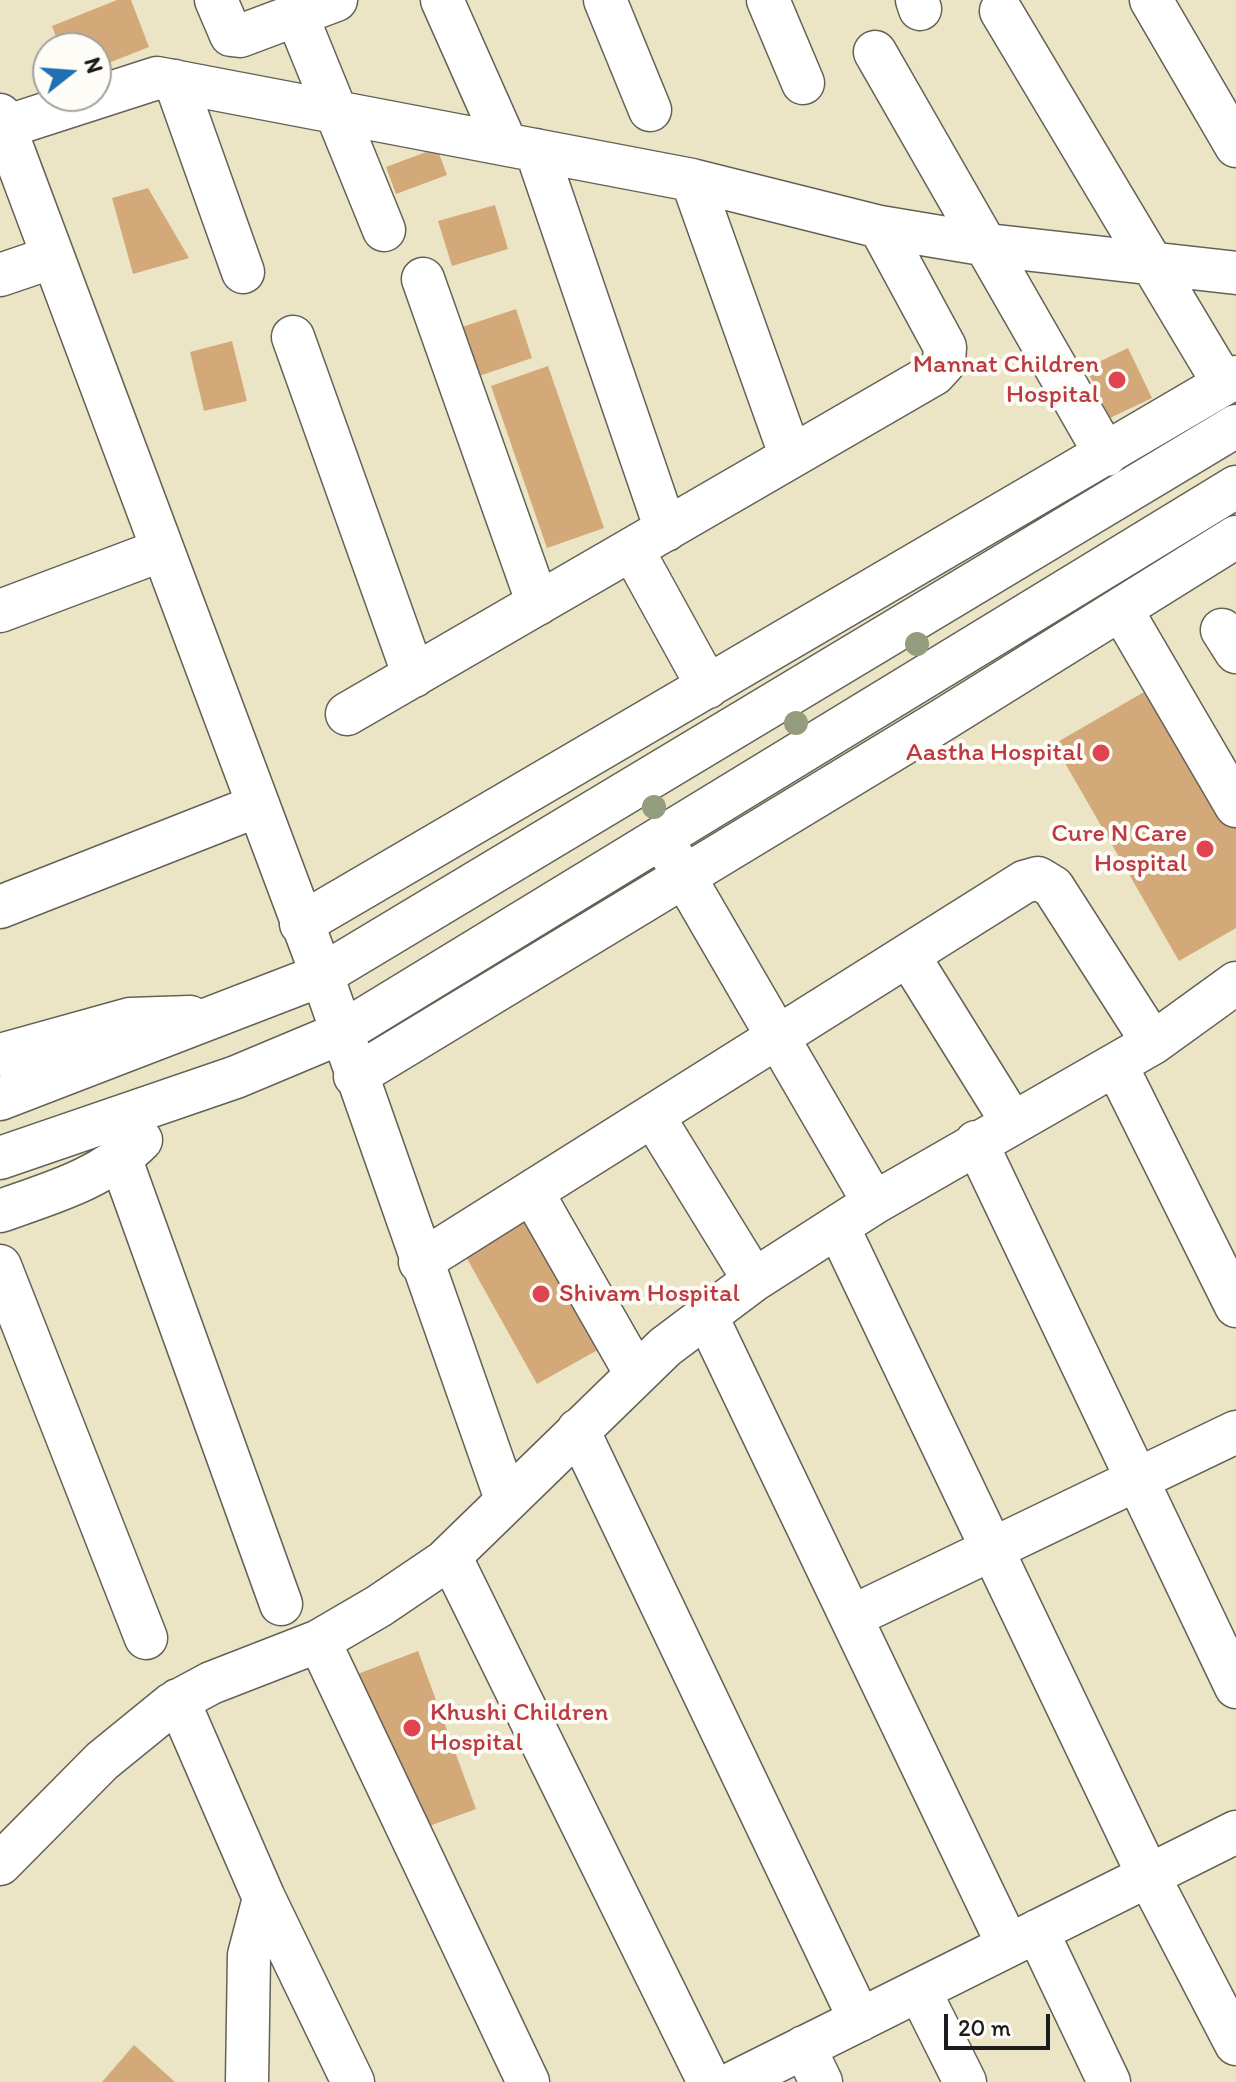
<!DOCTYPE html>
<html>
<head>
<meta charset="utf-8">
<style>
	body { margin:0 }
	#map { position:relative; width:1236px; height:2082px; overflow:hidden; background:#ebe5c5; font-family:Itim,sans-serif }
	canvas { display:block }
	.north { position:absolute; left:32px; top:32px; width:80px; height:80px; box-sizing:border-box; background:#fdfcf7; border:2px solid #a3a29f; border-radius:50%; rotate:73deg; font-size:22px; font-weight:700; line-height:32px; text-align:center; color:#1c1c1c }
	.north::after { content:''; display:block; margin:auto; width:28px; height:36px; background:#1f6fb2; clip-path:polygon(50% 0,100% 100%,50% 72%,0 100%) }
	.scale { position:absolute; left:944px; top:2014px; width:106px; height:36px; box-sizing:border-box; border:4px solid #1c1c1c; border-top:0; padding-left:10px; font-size:24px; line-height:28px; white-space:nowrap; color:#1c1c1c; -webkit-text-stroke:6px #fdfcf7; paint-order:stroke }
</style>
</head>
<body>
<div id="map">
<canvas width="1236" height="2082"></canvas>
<div class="north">N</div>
<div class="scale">20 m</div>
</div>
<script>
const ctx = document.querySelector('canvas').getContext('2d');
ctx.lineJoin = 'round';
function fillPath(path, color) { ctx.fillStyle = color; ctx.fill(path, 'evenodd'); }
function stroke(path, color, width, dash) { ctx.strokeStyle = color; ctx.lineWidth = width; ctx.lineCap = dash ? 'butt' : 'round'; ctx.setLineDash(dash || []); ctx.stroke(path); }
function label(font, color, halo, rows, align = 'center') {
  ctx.font = font + ' Itim,sans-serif'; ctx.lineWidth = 8; ctx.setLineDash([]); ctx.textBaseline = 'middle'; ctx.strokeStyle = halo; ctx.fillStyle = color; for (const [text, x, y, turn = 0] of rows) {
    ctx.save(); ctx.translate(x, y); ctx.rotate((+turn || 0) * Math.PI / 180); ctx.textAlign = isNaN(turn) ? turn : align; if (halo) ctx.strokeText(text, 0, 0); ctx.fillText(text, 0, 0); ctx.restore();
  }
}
fillPath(new Path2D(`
	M117,0H131L149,47L96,68V48H60L52,26Z
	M437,148L447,175L396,194L386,167Z
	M148,188L189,258L133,274L112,198Z
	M495,205L508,249L452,266L438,221Z
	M516,309L532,358L479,376L462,327Z
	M232,341L247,401L204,411L190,352Z
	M1128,348L1152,398L1110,418L1086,368Z
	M548,366L604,528L547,548L491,386Z
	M1158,684L1236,818V928L1179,961L1054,744Z
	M526,1210L603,1347L537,1384L460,1246Z
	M418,1651L476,1809L413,1832L355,1675Z
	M134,2045L175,2082H102Z`), '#d3a979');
const minor = new Path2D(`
	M216,0L231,35L240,36L336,0
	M442,0L506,144
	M605,0L650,110
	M768,0L803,83
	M917,0L920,9
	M1151,0L1236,146
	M1001,11L1224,384
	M297,16L384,230
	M875,52L1106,455
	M175,81L243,272
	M0,115L322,975L506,1499
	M5,127L157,78L692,180L880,227L988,245L1236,273
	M536,150L666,530
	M692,180L791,457
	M0,275L53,257
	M423,279L538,604
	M293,337L414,676
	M632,549L708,687
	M1121,609L1236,806
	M0,611L162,550
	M1222,630L1236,652
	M347,714L934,374L944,363L945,347L880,227
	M670,852L874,1203
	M0,907L257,806
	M301,924L1236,377
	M908,955L1012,1122
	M0,1055L130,1019L190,1017
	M1116,1065L1236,1306
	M355,1076L944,719L1236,537
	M0,1099L322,975L1236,426
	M653,1116L754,1280
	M976,1142L1236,1687
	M0,1158L236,1077L341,1033L1236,487
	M121,1160L281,1604
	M532,1192L636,1374
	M0,1211C51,1193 102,1179 141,1140
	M838,1227L1148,1875L1236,2044
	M420,1262L1024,882L1038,878L1053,887L1153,1043
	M0,1266L146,1638
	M706,1315L1008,1945
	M578,1430L860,2020
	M450,1556L709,2082
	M851,1617L1236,1432
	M319,1641L528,2082
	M178,1700L264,1898L353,2082
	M0,1864L102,1761L172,1704L211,1683L319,1641L379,1606L444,1562L665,1347L754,1280L874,1203L1153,1043L1236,983
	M1037,1931L1109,2082
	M919,1990L965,2082
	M804,2047L821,2082
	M247,2082L249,1955L264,1898
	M735,2082L1236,1832`);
stroke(minor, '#646257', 45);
stroke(minor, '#fff', 42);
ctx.fillStyle = '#939c7c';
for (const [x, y] of [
	[917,644],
	[796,723],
	[654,807]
]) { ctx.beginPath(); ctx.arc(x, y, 12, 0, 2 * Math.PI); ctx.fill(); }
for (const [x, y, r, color] of [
	[1117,380,10,"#e0444e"],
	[1101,753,10,"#e0444e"],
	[1205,849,10,"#e0444e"],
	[541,1294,10,"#e0444e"],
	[412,1728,10,"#e0444e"]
]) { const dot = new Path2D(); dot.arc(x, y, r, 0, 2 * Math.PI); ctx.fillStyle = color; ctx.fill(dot); stroke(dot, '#fdfcf7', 3); }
label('26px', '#be3a42', '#fdfcf7', [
	["Mannat Children",1099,365],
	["Hospital",1099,395],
	["Aastha Hospital",1083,753],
	["Cure N Care",1187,834],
	["Hospital",1187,864],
	["Shivam Hospital",559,1294,"left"],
	["Khushi Children",430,1713,"left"],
	["Hospital",430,1743,"left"]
], 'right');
</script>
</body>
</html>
